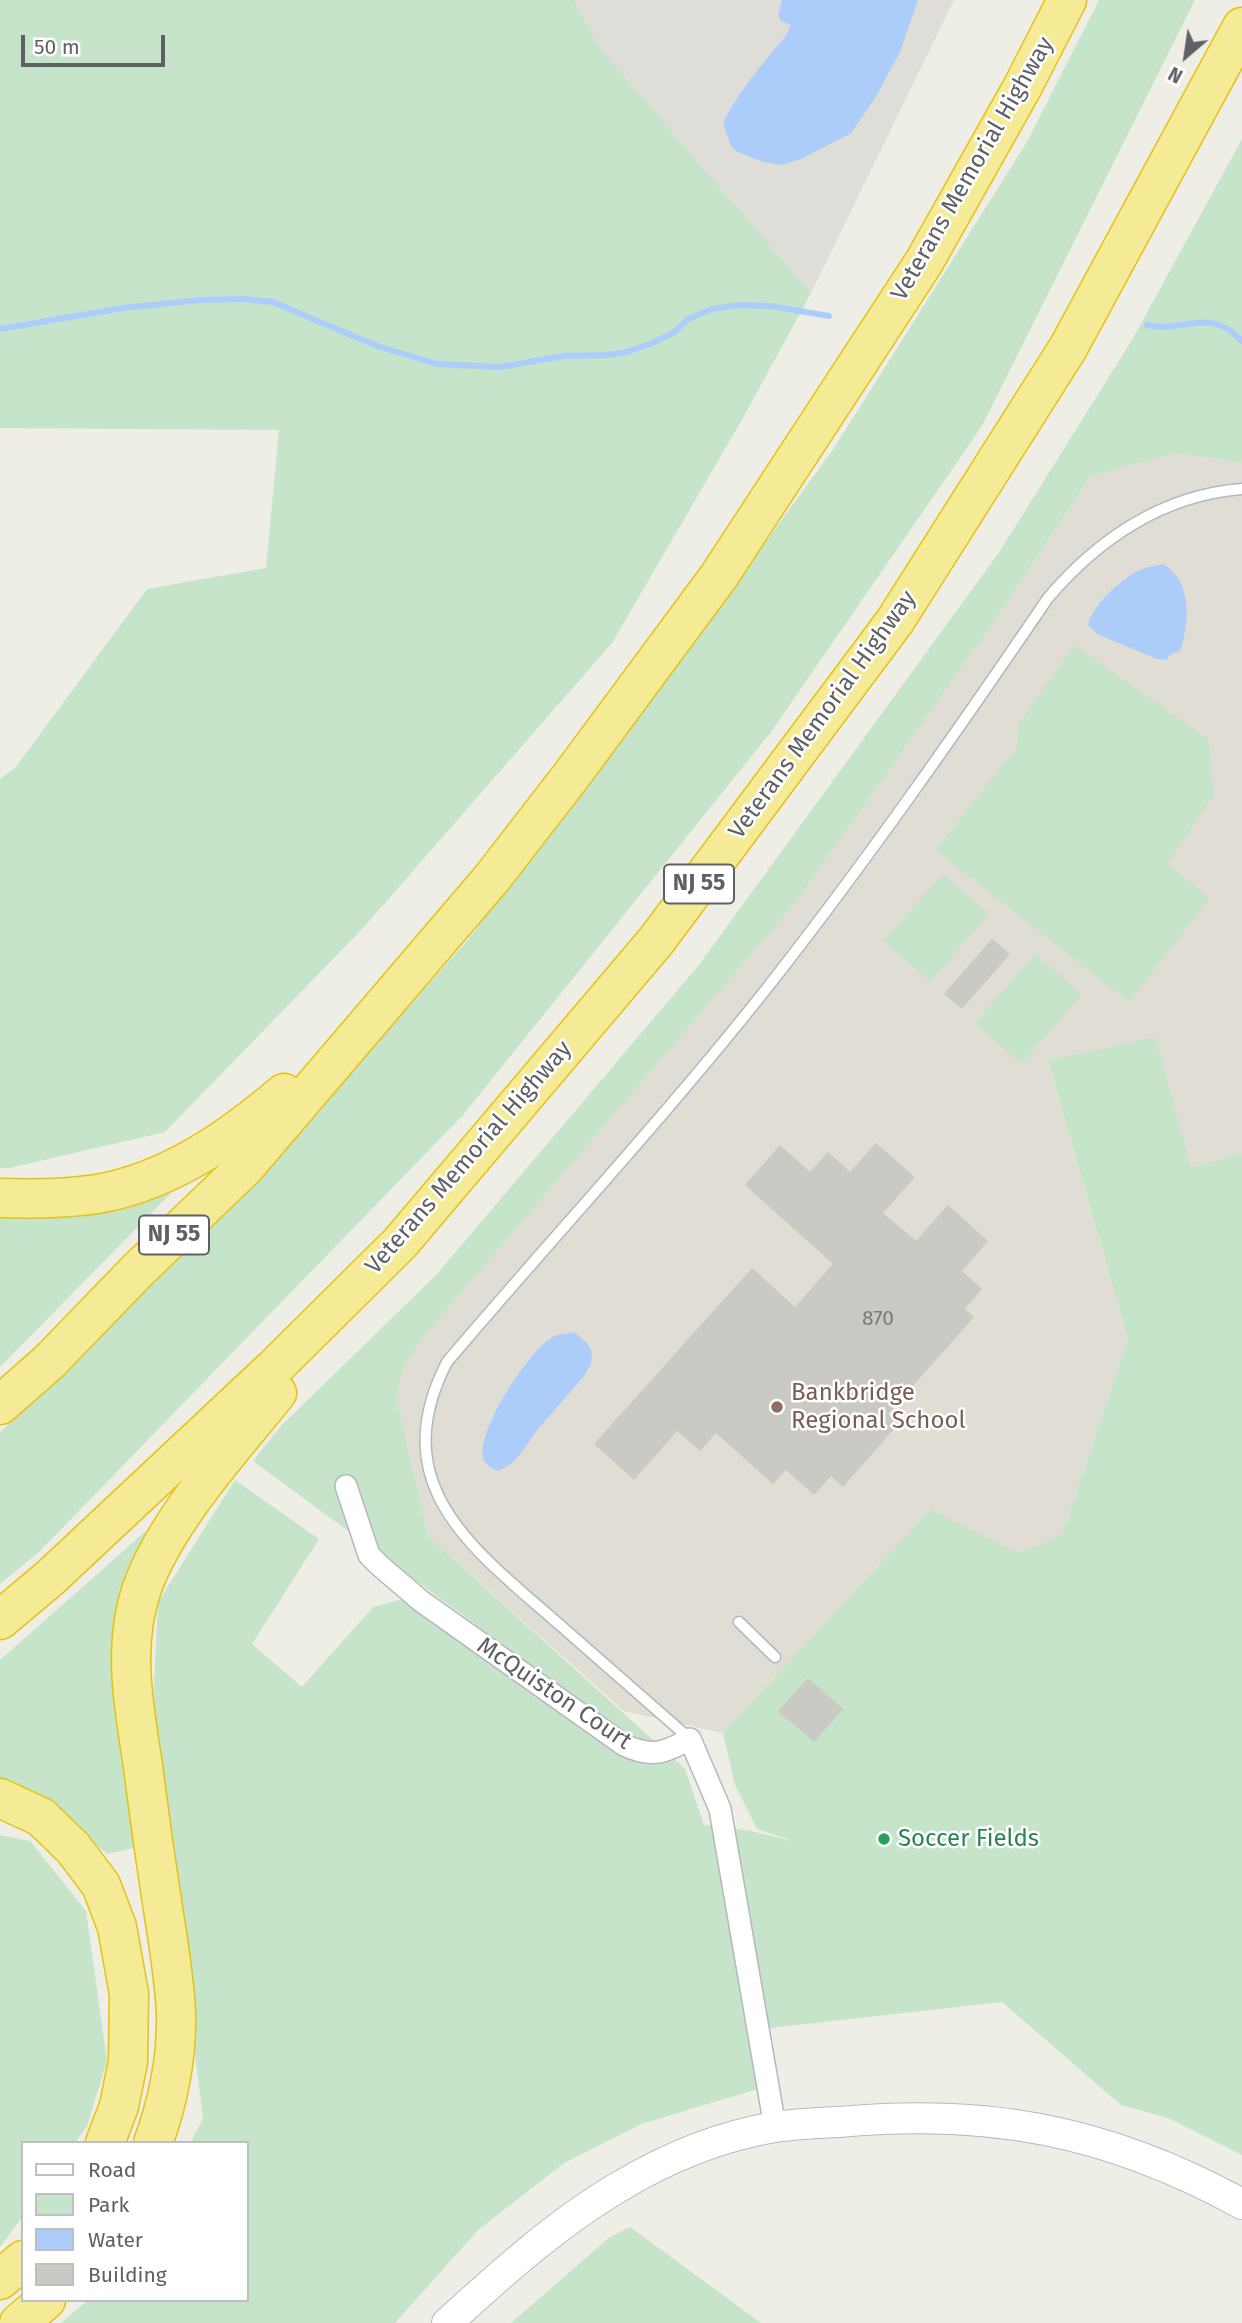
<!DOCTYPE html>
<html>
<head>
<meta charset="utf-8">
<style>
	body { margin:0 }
	#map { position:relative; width:1242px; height:2323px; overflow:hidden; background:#efeee6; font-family:"Fira Sans",sans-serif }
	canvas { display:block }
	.legend { position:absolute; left:21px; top:2141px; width:228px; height:161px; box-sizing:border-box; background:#fff; border:2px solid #bfbfc1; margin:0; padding:9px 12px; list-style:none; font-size:21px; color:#5e6065 }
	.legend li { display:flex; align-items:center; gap:14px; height:35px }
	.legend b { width:35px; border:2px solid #bfbfc1 }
	.north { position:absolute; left:1151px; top:21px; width:70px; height:70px; -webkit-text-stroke:5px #fff; paint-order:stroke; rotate:209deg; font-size:19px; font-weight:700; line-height:28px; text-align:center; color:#5e6065 }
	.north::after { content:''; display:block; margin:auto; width:24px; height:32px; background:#5e6065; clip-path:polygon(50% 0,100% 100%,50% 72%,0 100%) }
	.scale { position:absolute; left:21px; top:35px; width:144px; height:32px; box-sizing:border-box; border:4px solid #5e6065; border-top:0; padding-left:9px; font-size:21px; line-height:24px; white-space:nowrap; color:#5e6065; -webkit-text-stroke:5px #fff; paint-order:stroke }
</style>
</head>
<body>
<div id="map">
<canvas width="1242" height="2323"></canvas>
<ul class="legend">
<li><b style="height:9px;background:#fff"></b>Road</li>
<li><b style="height:19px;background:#c5e4ca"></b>Park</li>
<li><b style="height:19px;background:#acccf9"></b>Water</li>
<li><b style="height:19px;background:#cbc9c3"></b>Building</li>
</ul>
<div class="north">N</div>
<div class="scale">50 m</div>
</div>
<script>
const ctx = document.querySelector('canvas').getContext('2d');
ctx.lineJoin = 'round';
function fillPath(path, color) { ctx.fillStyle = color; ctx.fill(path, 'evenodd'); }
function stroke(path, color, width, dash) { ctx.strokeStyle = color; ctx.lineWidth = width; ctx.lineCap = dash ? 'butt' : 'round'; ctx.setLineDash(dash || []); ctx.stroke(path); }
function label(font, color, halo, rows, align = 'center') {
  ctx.font = font + ' "Fira Sans",sans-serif'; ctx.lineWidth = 5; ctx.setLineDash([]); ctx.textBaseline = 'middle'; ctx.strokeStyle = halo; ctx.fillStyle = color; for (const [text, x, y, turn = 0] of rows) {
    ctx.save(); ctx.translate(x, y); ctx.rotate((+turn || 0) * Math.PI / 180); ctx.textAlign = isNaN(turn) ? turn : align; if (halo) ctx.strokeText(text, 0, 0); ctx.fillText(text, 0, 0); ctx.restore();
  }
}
fillPath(new Path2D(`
	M574,0H954L811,293L600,48Z`), '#deddd8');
fillPath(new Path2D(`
	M1177,453L1242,463V1153L1191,1169L1048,1062L1128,1339L1062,1536L1020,1553L931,1509L723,1733L624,1711L428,1536L396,1397L405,1363L424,1336L795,903L981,640L1091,476Z`), '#dfddd4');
fillPath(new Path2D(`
	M0,0H574L600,48L811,293L743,418L612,643L364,927L165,1132L9,1168H0V779L15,768L147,589L266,568L279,430L0,428Z
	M1099,0H1195L982,426L771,732L463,1115L40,1551L0,1584V1432L223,1216L467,941L642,712L834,448L1027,142Z
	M1242,139V463L1177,453L1091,476L981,640L795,903L424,1336L405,1363L396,1397L428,1536L685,1769L704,1825L751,1831L796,1842L757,1829L735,1785L723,1733L931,1509L1020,1553L1062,1535L1128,1339L1048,1061L1155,1037L1191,1168L1242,1153V2155L1168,2118L1121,2105L1002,2002L761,2029L771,2085L641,2124L564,2163L478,2230L395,2323H61L88,2300H247V2143H190L203,2119L153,1707L158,1602L235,1480L319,1539L252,1644L302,1687L373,1607L403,1599L566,1691L253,1461L280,1427L437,1274L698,966L998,554L1132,340Z
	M1074,645L1208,739L1214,794L1167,864L1210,898L1129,1002L936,850L1017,747L1019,724Z
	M943,874L989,914L930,981L884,941Z
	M1036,954L1082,995L1021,1064L975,1023Z
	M171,1193L0,1367V1216Z
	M164,1515L116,1621L143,1846L107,1854L32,1790L0,1789V1660Z
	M0,1835L30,1841L86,1911L107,2061L87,2126L75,2143H23V2216L0,2247Z
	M630,2227L761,2323H511L610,2237Z`), '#c5e4ca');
fillPath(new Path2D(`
	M782,0H918L900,52L875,98L851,133L801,159L782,165L760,161L738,152L731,146L723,123C734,100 752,77 768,57C776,47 787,37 791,25L781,21L778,16Z
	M1163,564C1192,580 1190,623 1180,651L1171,654L1166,660L1157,659L1097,634L1088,625C1093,605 1118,582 1136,572C1144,567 1155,566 1163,564Z
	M574,1332L587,1343L592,1352L591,1364L584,1376L538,1429L521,1453L512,1463L499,1471C493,1469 485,1466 483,1458C477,1430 529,1350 553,1337C559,1333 567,1335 574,1332Z`), '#acccf9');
stroke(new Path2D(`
	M1147,325C1185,334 1207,305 1242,341
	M0,329L123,308L201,300L244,299L273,302L377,346L437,364L500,367L564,356L608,355L627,352L650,344L673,333L688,319L712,309L740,305L770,306L829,316`), '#acccf9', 6);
fillPath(new Path2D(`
	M992,939L1010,954L962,1009L944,994Z
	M876,1143L915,1177L883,1213L916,1241L948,1205L988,1241L962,1271L982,1289L965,1309L974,1317L888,1414L899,1423L843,1487L831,1476L814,1495L786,1470L773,1484L716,1433L700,1451L677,1431L634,1480L594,1444L752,1268L795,1307L833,1264L745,1185L780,1145L810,1172L828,1152L850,1172Z
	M808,1678L843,1709L814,1742L778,1711Z`), '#cbc9c3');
const lane = new Path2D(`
	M739,1622L775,1657
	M690,1739C644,1699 599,1659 553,1619C469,1546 385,1483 447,1362C553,1237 665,1117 767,988C866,862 958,730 1048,598C1098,539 1163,495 1242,489`);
const street = new Path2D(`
	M346,1486L369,1555L379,1565L421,1601L624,1745C652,1758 664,1753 690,1739L720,1809L775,2127`);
const secondary = new Path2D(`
	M447,2323C501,2274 555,2225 617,2188C665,2159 720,2136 775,2127C796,2124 818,2123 839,2122C989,2108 1109,2131 1242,2204`);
const highway = new Path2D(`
	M0,1198C32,1199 65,1199 97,1194C168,1182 230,1139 284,1093
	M0,1405L49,1362L137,1271L246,1166L492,878L571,776L719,576L924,262L1023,86L1067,0
	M0,1620L51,1577L275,1367L400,1243L656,941L895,621L1068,348L1242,27
	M0,1798L41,1817L73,1848L101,1885L117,1927L129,1994L128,2062L119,2106L105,2143
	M153,2143C168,2102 177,2056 176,2013C174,1969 165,1925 159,1882C153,1843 148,1805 143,1766C134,1708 122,1646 142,1588C167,1519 231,1450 277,1393
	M0,2280L23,2260
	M19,2323L46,2300`);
stroke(lane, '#b6b7bc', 13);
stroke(street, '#b6b7bc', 24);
stroke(secondary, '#b7b9bf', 32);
stroke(highway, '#e4c211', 41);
stroke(lane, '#fff', 10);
stroke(street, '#fff', 21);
stroke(secondary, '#fff', 30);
stroke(highway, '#f5eb97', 38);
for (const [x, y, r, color] of [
	[777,1407,7,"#8d6e63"],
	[884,1839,7,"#2e9e5b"]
]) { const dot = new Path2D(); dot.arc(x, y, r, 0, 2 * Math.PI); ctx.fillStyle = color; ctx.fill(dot); stroke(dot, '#fff', 2.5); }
label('21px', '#797a7c', null, [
	["870",878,1319]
]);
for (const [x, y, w] of [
	[699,884,70],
	[174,1235,70]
]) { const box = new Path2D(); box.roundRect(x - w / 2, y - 19.5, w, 39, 5); ctx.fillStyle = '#fff'; ctx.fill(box); stroke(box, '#5e6065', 2); }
label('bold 23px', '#5e6065', null, [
	["NJ 55",699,884],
	["NJ 55",174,1235]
]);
label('24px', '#5e6065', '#fff', [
	["Veterans Memorial Highway",973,169,-60],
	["Veterans Memorial Highway",823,715,-54],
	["Veterans Memorial Highway",469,1158,-49],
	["McQuiston Court",554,1694,34]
]);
label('24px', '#785e54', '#fff', [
	["Bankbridge",791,1393],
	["Regional School",791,1421]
], 'left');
label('24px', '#27864d', '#fff', [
	["Soccer Fields",898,1839]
], 'left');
</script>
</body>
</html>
